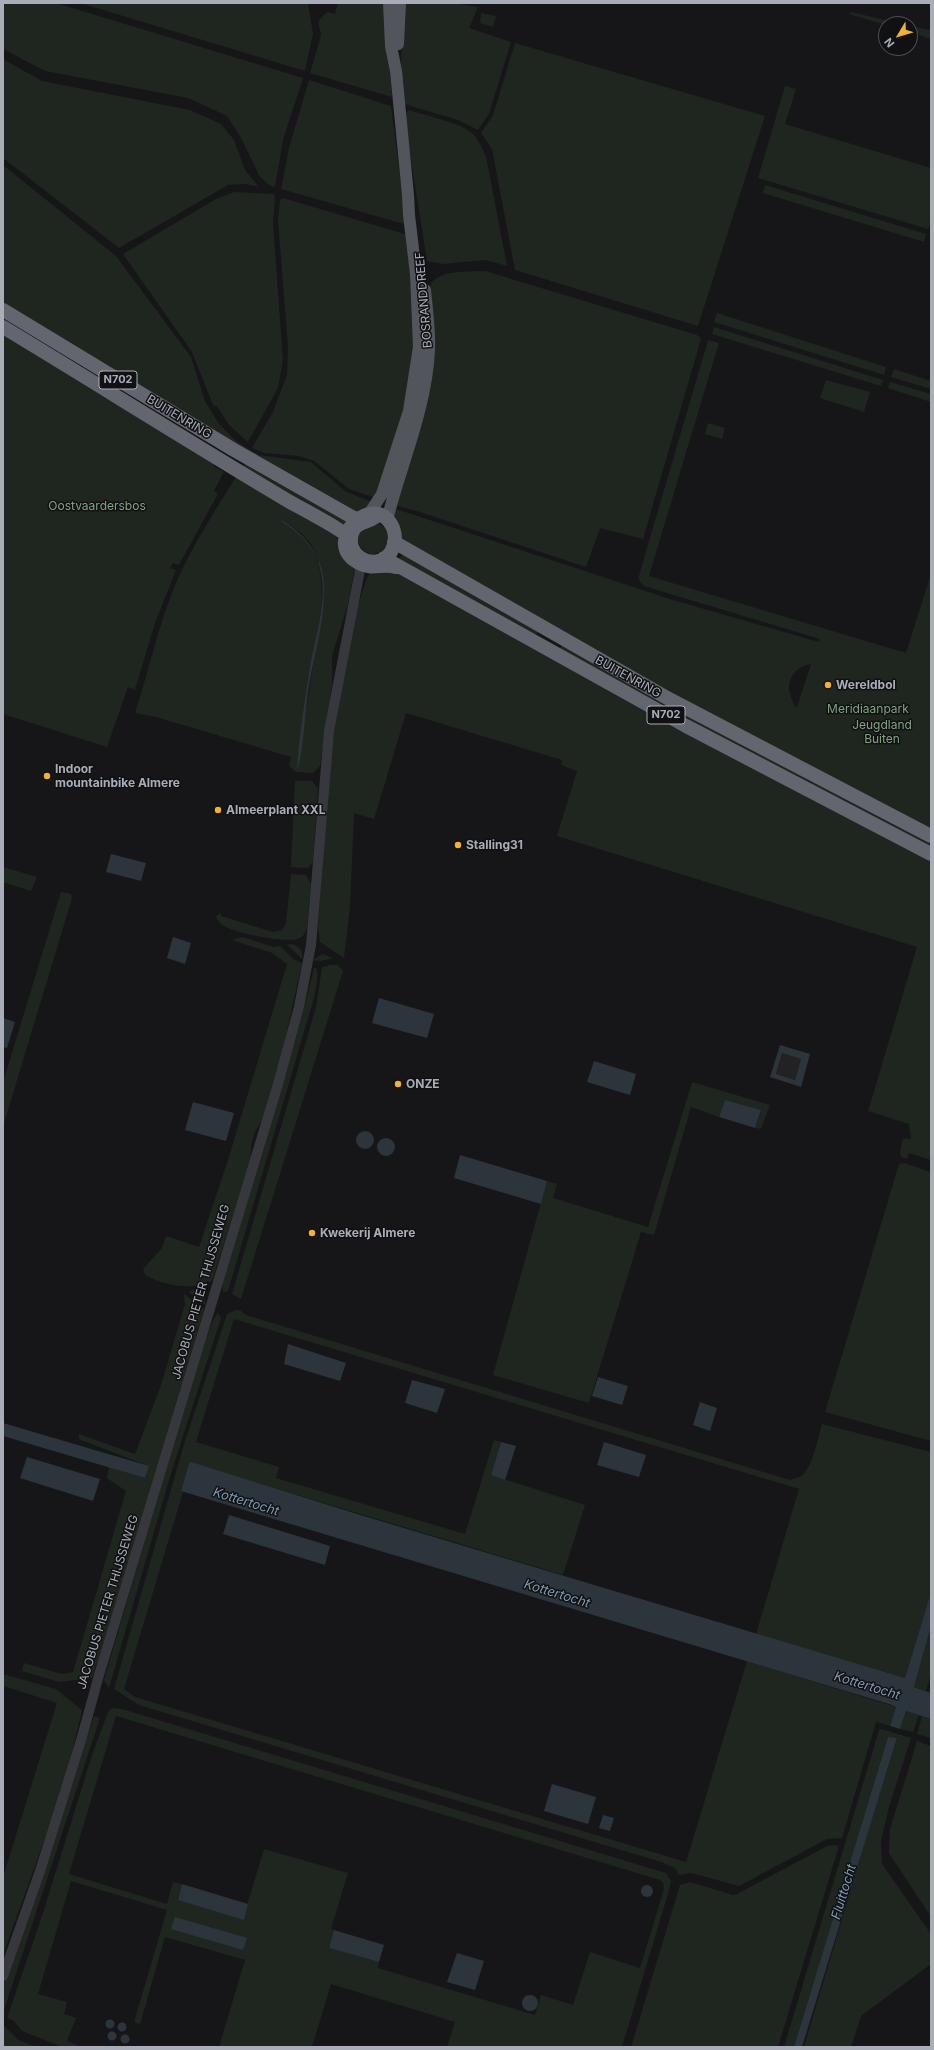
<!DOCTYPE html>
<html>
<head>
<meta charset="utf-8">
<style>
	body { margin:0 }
	#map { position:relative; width:934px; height:2050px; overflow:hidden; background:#161618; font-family:Inter,sans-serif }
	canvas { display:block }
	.frame { position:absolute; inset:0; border:4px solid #a8adb8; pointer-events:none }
	.north { position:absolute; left:878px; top:16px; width:40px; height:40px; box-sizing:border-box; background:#111113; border:1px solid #4d4f55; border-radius:50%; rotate:232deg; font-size:11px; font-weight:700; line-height:16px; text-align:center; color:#a8adb8 }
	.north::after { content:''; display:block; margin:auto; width:14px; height:18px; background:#f2b134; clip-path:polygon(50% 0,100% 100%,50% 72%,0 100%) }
</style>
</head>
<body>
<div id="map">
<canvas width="934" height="2050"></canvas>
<div class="frame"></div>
<div class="north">N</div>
</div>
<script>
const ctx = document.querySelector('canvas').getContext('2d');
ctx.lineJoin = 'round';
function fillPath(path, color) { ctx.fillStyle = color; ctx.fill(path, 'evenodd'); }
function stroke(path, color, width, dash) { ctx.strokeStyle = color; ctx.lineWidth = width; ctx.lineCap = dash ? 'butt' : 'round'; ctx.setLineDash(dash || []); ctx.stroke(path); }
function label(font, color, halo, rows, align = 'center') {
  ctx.font = font + ' Inter,sans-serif'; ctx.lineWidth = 3; ctx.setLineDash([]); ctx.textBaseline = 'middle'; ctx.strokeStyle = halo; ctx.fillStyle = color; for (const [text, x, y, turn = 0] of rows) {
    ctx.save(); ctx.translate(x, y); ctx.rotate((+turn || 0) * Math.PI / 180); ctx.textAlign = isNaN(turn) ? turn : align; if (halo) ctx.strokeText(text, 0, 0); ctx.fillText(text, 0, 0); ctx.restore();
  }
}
fillPath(new Path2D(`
	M782,1053L801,1059L795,1080L776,1074Z`), '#222225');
fillPath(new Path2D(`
	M3,3H56L303,78L283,140L275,187L269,185L260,177L241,138L227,116L188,98L45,71L3,49Z
	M80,3H308L313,34L305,71Z
	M338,3H382L385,9L392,97L310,73L321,35L318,21L327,12L335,14Z
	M406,3H454L478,7L469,28L511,42L489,114L478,130L458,120L404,104L401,75L402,7Z
	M851,12L902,24L886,25L849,14Z
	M481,13L496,16L493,27L480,23Z
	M910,26L931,30V39L910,32Z
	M515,43L765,116L698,326L515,270L492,149L481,133L493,115Z
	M3,59L42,81L190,110L221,124L234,140L245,170L259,187L245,184L228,185L119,248L3,158Z
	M309,80L391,106L405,214L404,224L281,189L289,148Z
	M785,86L796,89L785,124L931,168V221L928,229L758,178Z
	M409,110C426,116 460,122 473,134C479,140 482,149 486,156L507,266L486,260L443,264L427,261L404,116Z
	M3,165L116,256L191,357L205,401L219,424L236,441L259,455L311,462L345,491L374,503L372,507L355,514L344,510L3,303Z
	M765,185L926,234L924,242L763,193Z
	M234,192L274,194L275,198L273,223L283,360L278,388L248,442L229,425L216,405L214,407L192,352L123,254L216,199Z
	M283,198L405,234L409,241L416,312L412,386L376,498L349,489L314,461L299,456L264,453L252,448L273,412L287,375L288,348L278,220L280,200Z
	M485,271L697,335L701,339L643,539L600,528L586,567L417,511L393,505L435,346L430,285C440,269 469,272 485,271Z
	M717,313L886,367L884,375L714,322Z
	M714,327L883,380L881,386L712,334Z
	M3,333L215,464L213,466L224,472L214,491L218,494L179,565L173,563L170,568L176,570L155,623L135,690L128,687L107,747L3,714Z
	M708,340L719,343L649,576L906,653L931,574V831L739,731L401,541L392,513L393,508L673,600L819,642L820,639L644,586L638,579ZM811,664L797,707H796C783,688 789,668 811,664Z
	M894,369L931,381V389L891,377Z
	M826,380L870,392L864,412L820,398Z
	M890,382L931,394V402L888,388Z
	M708,423L725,428L722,439L705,434Z
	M246,462L349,519L344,530L241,470Z
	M237,475L336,536L354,570L348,604L332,656V685L320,766L313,773L296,772L289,766L291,757L156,717L135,713C149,671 158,625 176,583C193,544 216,509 237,475ZM282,520L300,532L311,544L317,556L324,592L297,770L302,724L322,605C322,565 318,543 282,522Z
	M379,523C389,530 390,540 384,550L372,555C361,550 350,539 364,529C368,526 374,524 379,523Z
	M404,551L462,584L493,606L538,632L534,638L398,561Z
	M388,568L931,859V1160L909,1153L907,1159L901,1157L900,1151L903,1138L911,1139L909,1124L868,1111L917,947L557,836L577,771L561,765L562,760L406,713L374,819L354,813L350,907L344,958L320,942L318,928C324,838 328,747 346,658C352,630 357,603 368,576L370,573Z
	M562,645L931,841V851L558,652Z
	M295,781H312L318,788L313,862L308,868L291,867Z
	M3,867L37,877L31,891L3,882Z
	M291,874L306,875L311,884L307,928C305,933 303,938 297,939C280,942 239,934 224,926C220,924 217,920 216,916L221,913V916L273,932L282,930L286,923Z
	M61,892L71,894L72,898L3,1127V1082Z
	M243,937L273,947L280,946L293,959L302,963L282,1054L262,1121C253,1132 250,1144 251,1158L212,1281C191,1291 165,1285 146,1276L143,1269L162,1248L166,1236L199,1247L228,1160L287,964L272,953L232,940Z
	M291,944C299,946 304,950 302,959L287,945Z
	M322,954L333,958L321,961L313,960Z
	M331,965H338L343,971L241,1299L232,1294L316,1007L322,967Z
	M314,968H316C321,980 310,1012 306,1025L228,1291L225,1292L223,1291L222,1284L301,1020Z
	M692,1082L770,1105L761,1129L755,1128L761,1111L725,1100L719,1117L691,1107L654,1235L641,1232L589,1403L493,1375L547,1181L557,1184L553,1198L648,1227Z
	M904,1163L931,1172V1441L825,1412L899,1164Z
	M192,1290L202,1293L206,1305L200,1302L189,1292Z
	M184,1294L204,1309L118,1600L92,1678L59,1682L22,1671L24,1663L62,1674L73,1672L126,1491L107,1478L109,1467L145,1478L148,1466L79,1439V1434L135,1454L161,1385L185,1304Z
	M236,1310H240L246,1315L790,1480C793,1479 797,1478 800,1477C812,1471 818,1437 822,1424L931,1452V1592L905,1678L756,1634L799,1489L234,1319L196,1442L279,1467L276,1478L465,1534L494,1440L501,1442L491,1475L585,1505L563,1575L191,1463H189L181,1491L183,1492L124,1689L135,1697L686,1862L747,1661L896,1707L890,1726L876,1722L842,1838L827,1839L739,1886L691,1873L679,1875L675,1868L661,1862L139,1705L114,1689L184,1444L227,1314Z
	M218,1313L221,1318L169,1480L109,1688L104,1680C133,1580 163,1480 193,1381C196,1369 211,1318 218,1313Z
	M931,1626V1673L926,1691L914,1687Z
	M3,1674L56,1689L82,1710C64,1794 31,1875 3,1956V1877L57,1703L3,1686Z
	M112,1708L122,1709L666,1873L671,1881L670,1887L622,2047H447L455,2022L331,1984L312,2047H219L245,1960L165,1937L140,2024L134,2022L167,1910L71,1881L38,1994L67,2002L64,2014L76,2018L67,2041L82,2047H62L22,2031L14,2021L7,2018L43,1913L92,1755L108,1712ZM116,1716L660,1880L663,1882L664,1889L640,1968L590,1952L573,2005L541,1995L535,2015L378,1968L379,1962L329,1948L334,1930L331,1929L348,1873L264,1849L243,1919L178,1899L182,1884L173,1882L167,1904L69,1874Z
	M906,1711L919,1715L913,1732L900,1729Z
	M94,1716L100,1718L3,2013V1986L58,1828Z
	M922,1716L931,1719V1738L917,1734Z
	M881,1729L911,1738L889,1807L881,1841L882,1864L931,1934V1964L861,2016L851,2047H804L870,1825L897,1739L888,1737L794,2047H784L879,1730Z
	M917,1741L931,1746V1917L889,1853L890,1829Z
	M834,1845L839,1846L835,1859L778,2047H631L680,1885L690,1882L733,1895L737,1894L827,1846Z
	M5,2026L18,2040L37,2047H3V2032Z`), '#1e261f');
fillPath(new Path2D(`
	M282,520C302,533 316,547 322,571C325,583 324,598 323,610C320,638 312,665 308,692C306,706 302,762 297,770C299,735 305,701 310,667C316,633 330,595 318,561C311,543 298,532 282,522Z
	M111,854L146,863L141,881L106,872Z
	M173,937L191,943L185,964L167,958Z
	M379,998L434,1014L427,1038L372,1023Z
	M3,1018L15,1022L7,1048L3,1047Z
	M780,1045L810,1054L801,1087L770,1077ZM782,1053L801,1059L795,1080L776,1074Z
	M594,1061L636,1074L630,1095L587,1082Z
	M725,1100L761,1110L755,1128L719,1117Z
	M193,1102L234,1113L226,1141L185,1130Z
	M356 1140a9 9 0 1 1 18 0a9 9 0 1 1-18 0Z
	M377 1147a9 9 0 1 1 18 0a9 9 0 1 1-18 0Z
	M460,1155L547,1181L541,1204L454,1178Z
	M288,1344L346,1363L340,1381L284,1364Z
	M598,1377L628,1386L622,1405L592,1396Z
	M412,1380L445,1389L437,1413L405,1403Z
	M700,1402L717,1408L710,1431L693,1425Z
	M3,1423L149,1466L145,1478L3,1436Z
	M501,1442L516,1446L505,1480L491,1475Z
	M604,1442L646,1455L639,1477L597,1465Z
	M27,1457L100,1479L93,1501L20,1478Z
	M191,1462L357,1514L905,1678L931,1592V1626L914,1687L931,1693V1719L906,1711L900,1729L890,1726L896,1707L889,1704L181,1491L189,1463Z
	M229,1515L330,1546L325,1565L223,1534Z
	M888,1737L897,1738L802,2047H794Z
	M552,1784L596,1797L588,1824L544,1811Z
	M603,1815L614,1818L610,1831L599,1828Z
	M182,1884L248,1904L244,1920L178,1900Z
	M641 1891a6 6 0 1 1 12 0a6 6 0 1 1-12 0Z
	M175,1917L247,1938L243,1950L171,1929Z
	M334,1930L384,1945L379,1962L329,1948Z
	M457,1953L484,1961L475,1990L447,1982Z
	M522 2003a8 8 0 1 1 16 0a8 8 0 1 1-16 0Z
	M105.5 2024a4.5 4.5 0 1 1 9 0a4.5 4.5 0 1 1-9 0Z
	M117.5 2027a4.5 4.5 0 1 1 9 0a4.5 4.5 0 1 1-9 0Z
	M107.5 2036a4.5 4.5 0 1 1 9 0a4.5 4.5 0 1 1-9 0Z
	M120.5 2039a4.5 4.5 0 1 1 9 0a4.5 4.5 0 1 1-9 0Z`), '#2c353c');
stroke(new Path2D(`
	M3,1976L40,1871L82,1737L99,1675L278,1084L299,1007L311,945L329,731L360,570L357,563`), '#37383d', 10);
stroke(new Path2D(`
	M398,44L400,3
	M369,514L382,494L409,411L419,347L416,274L409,215L408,195L396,71L391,46L389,3
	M387,520C401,464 426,409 429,351C430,331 427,310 425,290`), '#53555c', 12);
stroke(new Path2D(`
	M3,310L234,450L352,517L357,519
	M3,327C99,385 194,445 290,502C301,508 347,532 351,540
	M377,515C371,523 360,520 354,529C340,553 375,575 391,552C395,545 396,536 393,528C375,487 317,544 361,564C373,570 383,563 396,567
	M394,542L669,699L931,836
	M384,558L686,726L931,854`), '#63666e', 14);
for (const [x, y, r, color] of [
	[828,685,4,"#f2b134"],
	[47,776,4,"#f2b134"],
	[218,810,4,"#f2b134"],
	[458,845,4,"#f2b134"],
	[398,1084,4,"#f2b134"],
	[312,1233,4,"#f2b134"]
]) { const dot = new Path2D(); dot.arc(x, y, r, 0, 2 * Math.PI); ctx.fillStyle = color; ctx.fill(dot); stroke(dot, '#111113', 1.5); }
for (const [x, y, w] of [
	[118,380,38],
	[666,715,38]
]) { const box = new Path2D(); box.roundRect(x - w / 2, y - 9, w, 18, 3); ctx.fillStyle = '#111113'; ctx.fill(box); stroke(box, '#a8adb8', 1); }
label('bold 11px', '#a8adb8', null, [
	["N702",118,380],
	["N702",666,715]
]);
label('12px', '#a8adb8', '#111113', [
	["BOSRANDDREEF",424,300,-95],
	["BUITENRING",179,417,31],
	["BUITENRING",628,677,29],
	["JACOBUS PIETER THIJSSEWEG",201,1292,-74],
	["JACOBUS PIETER THIJSSEWEG",108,1602,-73]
]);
label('12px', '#7fa381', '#111113', [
	["Oostvaardersbos",97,506],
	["Meridiaanpark",868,709],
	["Jeugdland",882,725],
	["Buiten",882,739]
]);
label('bold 12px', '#a8adb8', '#111113', [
	["Wereldbol",836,685],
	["Indoor",55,769],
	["mountainbike Almere",55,783],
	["Almeerplant XXL",226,810],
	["Stalling31",466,845],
	["ONZE",406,1084],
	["Kwekerij Almere",320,1233]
], 'left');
label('italic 13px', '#7f9bb3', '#111113', [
	["Kottertocht",246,1502,17],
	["Kottertocht",557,1594,17],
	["Kottertocht",867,1686,17],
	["Fluittocht",844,1892,-73]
]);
</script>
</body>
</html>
